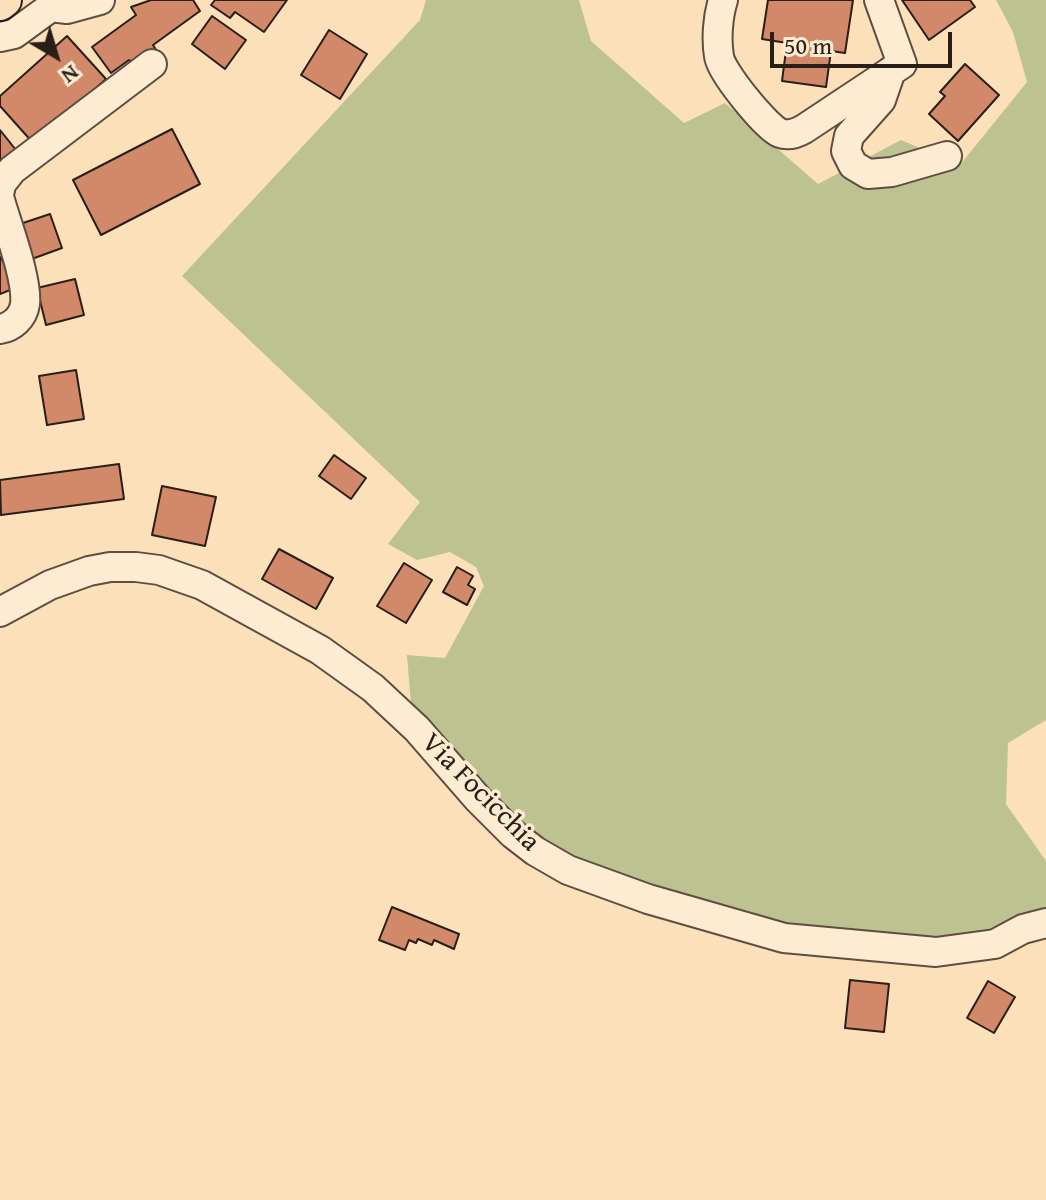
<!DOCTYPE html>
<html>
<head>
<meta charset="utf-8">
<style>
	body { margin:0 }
	#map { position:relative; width:1046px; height:1200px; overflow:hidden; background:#fce0b9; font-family:"Gentium Book Plus",serif }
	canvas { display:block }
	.north { position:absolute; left:16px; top:16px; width:80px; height:80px; -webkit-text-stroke:6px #fdebd2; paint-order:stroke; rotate:142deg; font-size:22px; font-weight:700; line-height:32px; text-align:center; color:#2a1e18 }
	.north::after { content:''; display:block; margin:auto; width:28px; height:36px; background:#2a1e18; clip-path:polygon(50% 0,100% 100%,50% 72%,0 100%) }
	.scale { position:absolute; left:770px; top:32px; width:182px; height:36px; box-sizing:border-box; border:4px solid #2a1e18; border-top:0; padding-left:10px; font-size:24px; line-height:28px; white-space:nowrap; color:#2a1e18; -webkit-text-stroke:6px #fdebd2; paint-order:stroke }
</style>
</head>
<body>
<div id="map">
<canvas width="1046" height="1200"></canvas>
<div class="north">N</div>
<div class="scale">50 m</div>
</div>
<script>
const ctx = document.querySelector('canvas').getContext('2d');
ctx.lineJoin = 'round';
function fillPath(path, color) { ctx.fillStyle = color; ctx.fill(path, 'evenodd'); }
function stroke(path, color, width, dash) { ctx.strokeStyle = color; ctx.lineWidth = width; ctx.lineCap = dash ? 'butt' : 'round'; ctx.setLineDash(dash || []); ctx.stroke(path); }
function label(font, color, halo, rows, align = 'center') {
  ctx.font = font + ' "Gentium Book Plus",serif'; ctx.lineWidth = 7; ctx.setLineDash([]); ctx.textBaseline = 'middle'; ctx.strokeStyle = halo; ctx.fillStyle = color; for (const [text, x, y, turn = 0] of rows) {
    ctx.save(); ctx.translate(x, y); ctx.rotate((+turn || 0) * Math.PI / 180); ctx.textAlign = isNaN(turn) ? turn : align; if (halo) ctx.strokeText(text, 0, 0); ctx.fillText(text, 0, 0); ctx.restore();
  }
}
fillPath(new Path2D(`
	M426,0H579L591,41L684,123L725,103L818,184L901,140L960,165L1027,82L1013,32L996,0H1046V720L1008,743L1006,804L1046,861V920L981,942L768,926L600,877L531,841L411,705L407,655L445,658L484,586L476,567L450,552L417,560L388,544L420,502L182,276L420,20Z`), '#bcc391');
const building = new Path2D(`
	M151,0H193L200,11L153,45L158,53L136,68L129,60L111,73L92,47L136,15L131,7Z
	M215,0H287L264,32L235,12L230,18L211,5Z
	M768,0H853L845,53L831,51L826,87L782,81L787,43L762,39Z
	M902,0H970L975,7L929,40Z
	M212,16L246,40L225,69L192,44Z
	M329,30L367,54L340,99L301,75Z
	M67,36L106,79L34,144L0,106V96Z
	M965,64L999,95L958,141L929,114L945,96L940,92Z
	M172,129L200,184L101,235L73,180Z
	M0,130L16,150L0,163Z
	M50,214L62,248L29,260L17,225Z
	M1,257L15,288L0,294V258Z
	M75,279L84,315L46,325L37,288Z
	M76,370L84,419L47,425L39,376Z
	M334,455L366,478L351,499L319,476Z
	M119,464L124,499L1,515L0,480Z
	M162,486L216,497L205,546L152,535Z
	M279,549L333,578L316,609L262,579Z
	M404,563L432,580L406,623L377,606Z
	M457,567L473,576L468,585L475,589L467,605L443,592Z
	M392,907L459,934L454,949L434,940L432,945L418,939L416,943L409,940L405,950L379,940Z
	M850,980L889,984L884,1032L845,1028Z
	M988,981L1015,997L994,1033L967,1018Z`);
fillPath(building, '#d1896a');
stroke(building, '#2a1e18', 2);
const minor = new Path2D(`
	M723,0C718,16 716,39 719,56C720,71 766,127 780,133C788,136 797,133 804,129L902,64L879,0
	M0,37L14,34L51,7L67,9L100,0
	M891,71L881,100L849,136L846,151L853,165L868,174L892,172L947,156
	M0,190L1,184L12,170L152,64
	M0,200C7,225 28,280 25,304C23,318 12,327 0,329
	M0,612L50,585L89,571L110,567H136L159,570L202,585L320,650L373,688L417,729L478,799L513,834L535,851L568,870L648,899L784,938L936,952L995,944L1023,929L1046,923`);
const major = new Path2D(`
	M0,3L4,0`);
stroke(minor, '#5e4e40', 32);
stroke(major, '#2a1e18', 38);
stroke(minor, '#fdebd2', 28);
stroke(major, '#fce0b9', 34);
label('28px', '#2a1e18', '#fdebd2', [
	["Via Focicchia",480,793,45]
]);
</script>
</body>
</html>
